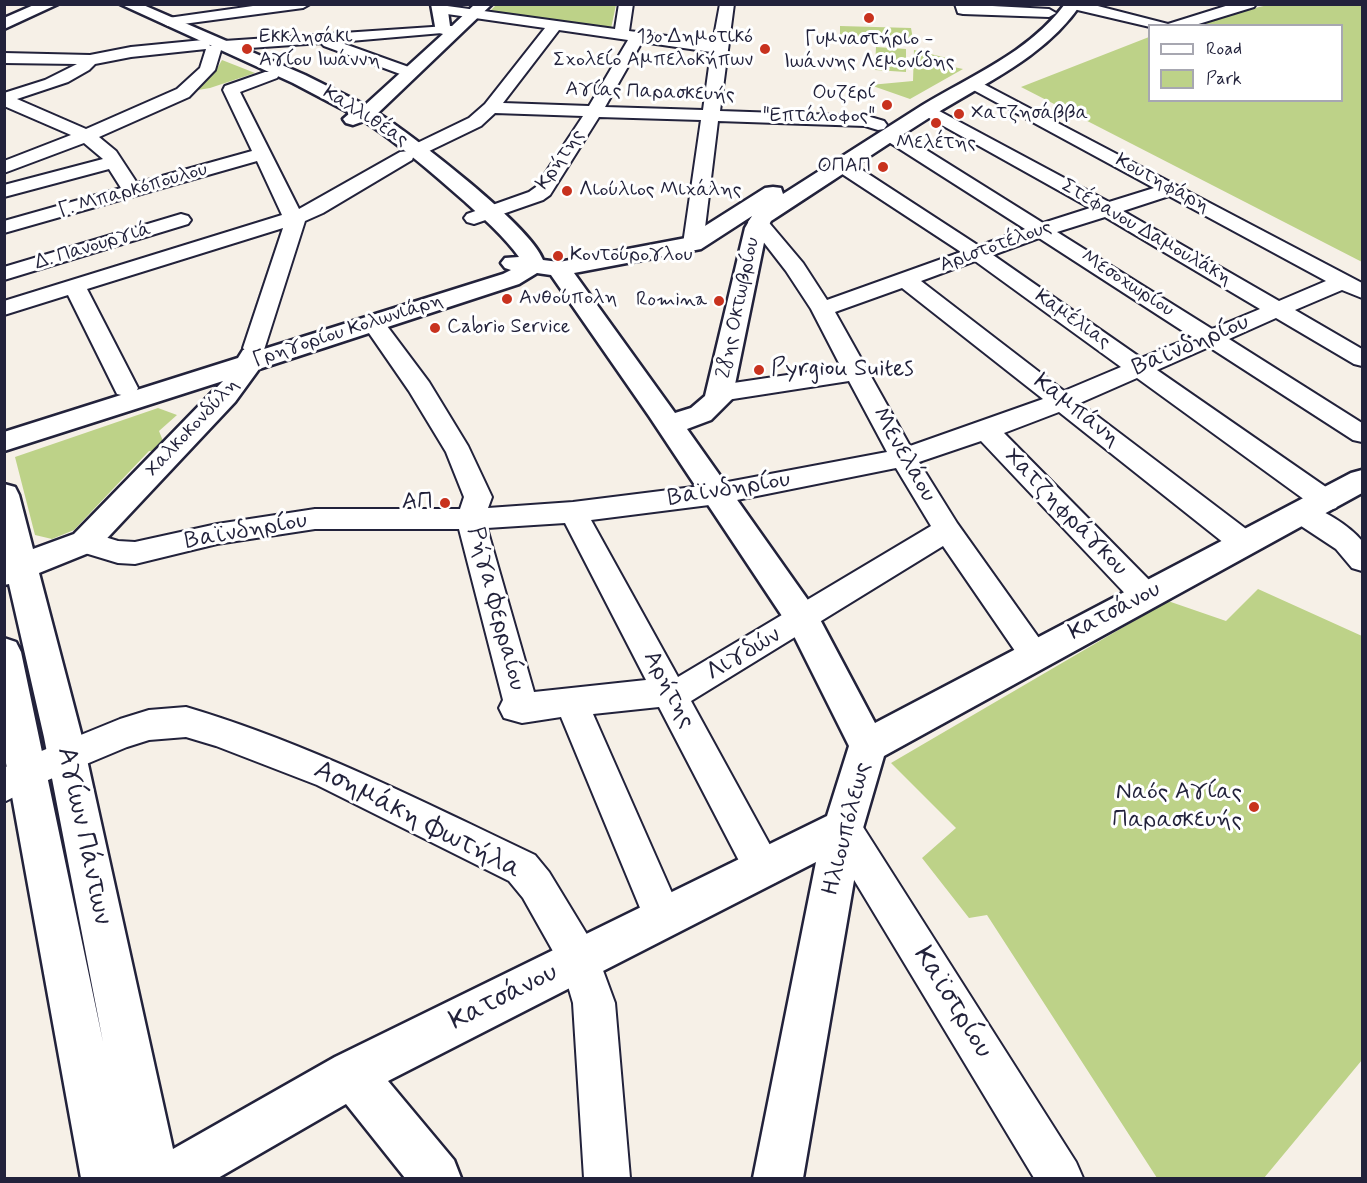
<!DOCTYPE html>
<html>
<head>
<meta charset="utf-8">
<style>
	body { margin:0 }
	#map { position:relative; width:1367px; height:1183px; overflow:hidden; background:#f6f0e7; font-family:Mynerve,sans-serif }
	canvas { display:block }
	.frame { position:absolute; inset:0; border:6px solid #22223b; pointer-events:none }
	.legend { position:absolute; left:1148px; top:24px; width:195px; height:78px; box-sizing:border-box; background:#fff; border:2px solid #a7a7b1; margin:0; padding:8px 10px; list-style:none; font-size:18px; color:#22223b }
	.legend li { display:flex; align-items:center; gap:12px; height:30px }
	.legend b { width:30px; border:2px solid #a7a7b1 }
</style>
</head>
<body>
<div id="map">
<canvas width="1367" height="1183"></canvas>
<div class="frame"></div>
<ul class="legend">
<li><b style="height:8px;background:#fff"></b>Road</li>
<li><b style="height:16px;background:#bdd288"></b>Park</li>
</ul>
</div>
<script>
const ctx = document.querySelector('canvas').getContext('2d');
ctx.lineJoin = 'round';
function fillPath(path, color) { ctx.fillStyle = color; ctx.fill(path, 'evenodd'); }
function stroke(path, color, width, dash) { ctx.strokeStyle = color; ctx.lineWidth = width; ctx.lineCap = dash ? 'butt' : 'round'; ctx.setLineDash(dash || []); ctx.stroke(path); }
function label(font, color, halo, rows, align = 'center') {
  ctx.font = font + ' Mynerve,sans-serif'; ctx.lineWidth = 6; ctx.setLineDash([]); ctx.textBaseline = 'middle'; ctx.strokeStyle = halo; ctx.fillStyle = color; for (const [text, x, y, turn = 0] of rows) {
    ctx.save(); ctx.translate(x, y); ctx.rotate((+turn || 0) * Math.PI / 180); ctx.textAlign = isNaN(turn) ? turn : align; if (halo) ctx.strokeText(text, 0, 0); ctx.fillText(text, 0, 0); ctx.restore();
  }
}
fillPath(new Path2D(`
	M496,5H616L610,33L486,15Z
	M1268,5H1362V262L1021,87L1149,37L1150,100H1342V26L1182,25Z
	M840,26L911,28L913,39L840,36Z
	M876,47L906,49V72L875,70Z
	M914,50L947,58L945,65L963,69L910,99L870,85L913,81Z
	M222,60L255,73L210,88L198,90L215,72Z
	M158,408L177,415L159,431L163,441L153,451H149L74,530L52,539L35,535L15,457Z
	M1258,589L1362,636V1060L1264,1178H1157L987,915L969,918L922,858L956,828L891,763L1168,601L1226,621Z`), '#bdd288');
const street = new Path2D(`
	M267,4H310L303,8L168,26L161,22L168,18Z
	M619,4H633L629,31L713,42L720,4H734L720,111L867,116L884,121L887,125L884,129L878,130L865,126L718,121L703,244L700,248L693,250L686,248L683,244L701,120L599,117L550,195L543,200L474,224L467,222L464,218L467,214L529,192L536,187L583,116L495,113L481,126L423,154L414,155L412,160L323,213L305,221L263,353L255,355L247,353L243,348L283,228L87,289L138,388L135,394L126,396L117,394L114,388L68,295L4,315V301L282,215L257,161L4,233V221L121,188L109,169L4,197V185L103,159L84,143L4,173V161L71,135L4,106V93L45,80L77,64L4,63V53L90,55L131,47L203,40L208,42L210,46H216L219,43L224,41L447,26L449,29L447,32L442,33L339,42L417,70L419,73L411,78L324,46L321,43L221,50L215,70L189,97L99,137L116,151L137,183L252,151L223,90L225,86L265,72H277L279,75L277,78L240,92L299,209L400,152L409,151L411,146L469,118L485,104L545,28L440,13L433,9L435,6L440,5L615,29ZM559,30L628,40L589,106L503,103ZM642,42L711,52L703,110L605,107ZM206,49L200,68L177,89L86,129L17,99L68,82L89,70L95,64L131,57Z
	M955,4L1049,9L1056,13L1049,17L963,14L958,13Z
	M1090,4L1168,24L1232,4H1256L1254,7L1192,26H1150V27L1069,8L1067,5Z
	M974,79L1362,283V298L1342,290L1295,310L1362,349V366L1354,364L1276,318L1229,339L1362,423V442L1353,440L1209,347L1157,370L1336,494L1340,501L1336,508L1326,511L1316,508L1137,378L1080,403L1254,535L1258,543L1254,551L1244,554L1234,551L1059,412L1004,433L1156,587L1160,595L1156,603L1145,607L1134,603L981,441L919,462L957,523L1051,655L1046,664L1035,668L1024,664L943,546L691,701L776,856L782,869L776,882L763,887L750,882L659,707L593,714L683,918L678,932L664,937L650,932L561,717L522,723L504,718L499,708L503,700L459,529H315L217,544L135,564L118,563L75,550L71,542L75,534L85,531L118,541L135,542L217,524L315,509H460L464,497L446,452L409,391L362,323L365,318L373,316L381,318L429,382L468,446L492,497L488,508L573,502L717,484L887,452L849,381L720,401L711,399L708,393L711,387L720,385L841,367L811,309L786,271L748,222L751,218H765L803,263L827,300L961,252L836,170L834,166L836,162H850L979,246L1025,229L884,139L881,135L884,131H896L1043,223L1090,208L922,114L919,110L922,106L928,105L1109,202L1154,188L968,87L966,84L968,81ZM1169,196L1326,281L1279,301L1123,211ZM1105,217L1260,309L1212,329L1057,232ZM1039,238L1192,337L1141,358L993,255ZM975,261L1121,367L1064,391L921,281ZM902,288L1043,399L910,446L835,312ZM896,468L931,526L678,677L591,520L717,504ZM565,523L646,680L534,692L487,528Z
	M181,214L188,216L191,220L188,224L4,280V267Z
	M1302,503C1322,509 1349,525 1362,541V571L1352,568L1336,549L1292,520L1288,513L1292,506Z
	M186,707C308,743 421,801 535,855L549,872L594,946L615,1003L630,1178H584L573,1003L563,969L523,898L509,881L317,785L216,746L186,737L149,740L127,747L41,783L4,802V768L17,761L120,719L149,710Z
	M843,811L856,816L1076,1162L1083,1178H1034L830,840L825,828L830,816Z`);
const secondary = new Path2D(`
	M36,4H58L4,29V18Z
	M120,4H141L305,75L365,105L443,34L436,32L431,4H447L450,26H452L475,4H492L378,113C412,135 531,226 543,260L559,262L686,238L765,188L773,187L781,188L783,194C829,165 875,135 921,106C972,75 1028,53 1065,4H1081C1044,58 986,82 932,116C878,150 825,186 771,221L767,228L732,399L711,420L687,429L815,610L875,723L1351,473L1362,470V493L884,756L863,828L803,1178H753L816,862L388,1081L454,1160L461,1178H405L346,1104L218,1178H81L4,752V638L16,642L21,652L103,1042L44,737L9,584L4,585V484L15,487L19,495L33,549L74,534L223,381L4,451V432L238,358L243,350L252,348L261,350L503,274L511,270L505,268L501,263L505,258L519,257C504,236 482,217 463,200C431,172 399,144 364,121L353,125L346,123L343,119L350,113L293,83ZM752,216L745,228L705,396L691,408L675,413L574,273L701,249ZM537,273L551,275L649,416L790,628L849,746L827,816L335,1057L173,1149L82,737L39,573L96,550L235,402L259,369L519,284Z`);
stroke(street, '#22223b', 4);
stroke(secondary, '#22223b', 5);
fillPath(street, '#fff');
fillPath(secondary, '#fff');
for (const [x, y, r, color] of [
	[869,18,6,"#c8321e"],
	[247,49,6,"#c8321e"],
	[765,49,6,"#c8321e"],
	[887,105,6,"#c8321e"],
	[959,114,6,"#c8321e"],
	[936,123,6,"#c8321e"],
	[883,167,6,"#c8321e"],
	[567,191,6,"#c8321e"],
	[558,256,6,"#c8321e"],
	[507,299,6,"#c8321e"],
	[719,301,6,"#c8321e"],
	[435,328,6,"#c8321e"],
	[759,370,6,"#c8321e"],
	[445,503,6,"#c8321e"],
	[1254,807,6,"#c8321e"]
]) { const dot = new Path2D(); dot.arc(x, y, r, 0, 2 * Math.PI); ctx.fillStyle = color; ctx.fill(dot); stroke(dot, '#fff', 2); }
label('20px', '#22223b', '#fff', [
	["Εκκλησάκι",259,38],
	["Αγίου Ιωάννη",259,61],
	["13o Δημοτικό",753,38,"right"],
	["Σχολείο Αμπελοκήπων",753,61,"right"],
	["Γυμναστήριο -",869,40,"center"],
	["Ιωάννης Λεμονίδης",869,63,"center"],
	["Ουζερί",875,94,"right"],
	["\"Επτάλοφος\"",875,117,"right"],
	["Χατζησάββα",971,114],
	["Μελέτης",936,144,"center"],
	["ΟΠΑΠ",871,167,"right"],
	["Λιούλιος Μιχάλης",579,191],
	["Κοντούρογλου",570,256],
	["Ανθούπολη",519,299],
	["Romina",707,301,"right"],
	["Cabrio Service",447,328]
], 'left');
label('20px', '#22223b', '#fff', [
	["Αγίας Παρασκευής",650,93,2],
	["Καλλιθέας",365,117,32],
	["Κρήτης",561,160,-55],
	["Κουτηφάρη",1162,184,28],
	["Γ. Μπαρκόπουλου",133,191,-16],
	["Στέφανου Δαμουλάκη",1146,233,30],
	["Δ. Πανουργιά",93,247,-17],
	["Αριστοτέλους",996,247,-20],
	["Μεσοχωρίου",1127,284,33],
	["28ης Οκτωβρίου",739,308,-78],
	["Καμέλιας",1072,320,35],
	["Γρηγορίου Κολωνιάρη",348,331,-18],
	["Χαλκοκονδύλη",193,428,-47]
]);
label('24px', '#22223b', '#fff', [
	["Βαϊνδηρίου",1191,346,-23],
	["Καμπάνη",1076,411,38],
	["Μενελάου",903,455,60],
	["Βαϊνδηρίου",729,490,-9],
	["Χατζηφράγκου",1065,513,46],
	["Βαϊνδηρίου",246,532,-10],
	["Ρήγα Φερραίου",495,609,75],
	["Κατσάνου",1115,612,-28],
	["Λιγδών",744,655,-31],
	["Αρήτης",668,690,62],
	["Ηλιουπόλεως",848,829,-76]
]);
label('24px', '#22223b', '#fff', [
	["Pyrgiou Suites",771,370,"left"],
	["ΑΠ",433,503],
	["Ναός Αγίας",1242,793],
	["Παρασκευής",1242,821]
], 'right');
label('28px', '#22223b', '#fff', [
	["Ασημάκη Φωτήλα",417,821,27],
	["Αγίων Πάντων",83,836,78],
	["Κατσάνου",504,998,-27],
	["Καϊστρίου",952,1003,58]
]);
</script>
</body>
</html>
